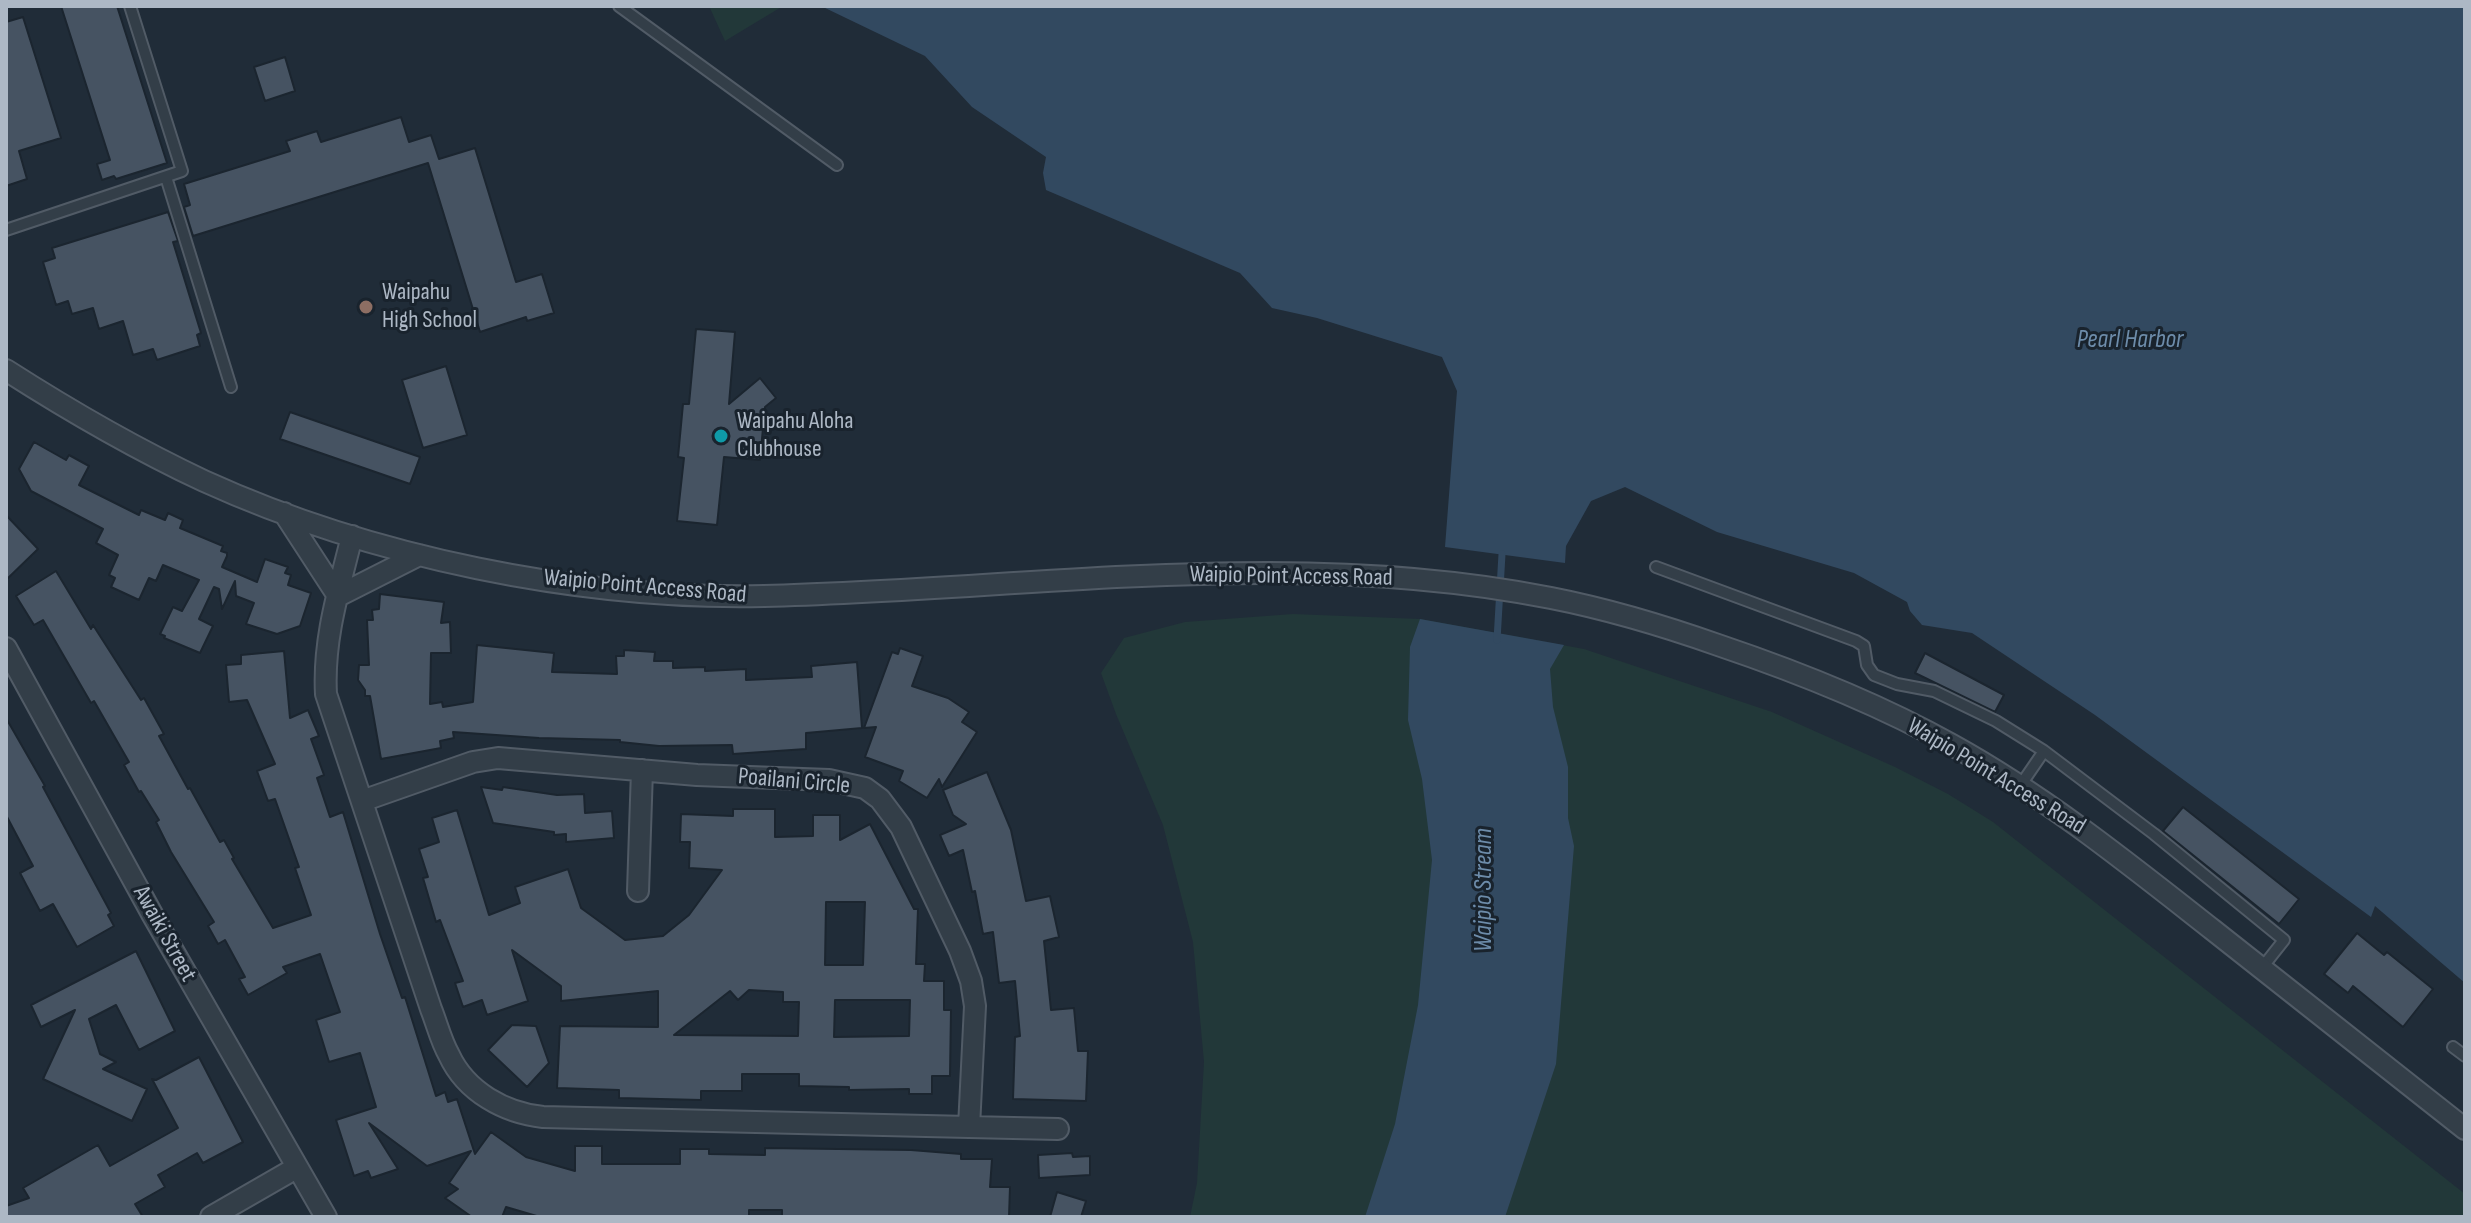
<!DOCTYPE html>
<html>
<head>
<meta charset="utf-8">
<style>
	body { margin:0 }
	#map { position:relative; width:2471px; height:1223px; overflow:hidden; background:#202c38; font-family:"Sofia Sans Condensed",sans-serif }
	canvas { display:block }
	.frame { position:absolute; inset:0; border:8px solid #adb8c5; pointer-events:none }
</style>
</head>
<body>
<div id="map">
<canvas width="2471" height="1223"></canvas>
<div class="frame"></div>
</div>
<script>
const ctx = document.querySelector('canvas').getContext('2d');
ctx.lineJoin = 'round';
function fillPath(path, color) { ctx.fillStyle = color; ctx.fill(path, 'evenodd'); }
function stroke(path, color, width, dash) { ctx.strokeStyle = color; ctx.lineWidth = width; ctx.lineCap = dash ? 'butt' : 'round'; ctx.setLineDash(dash || []); ctx.stroke(path); }
function label(font, color, halo, rows, align = 'center') {
  ctx.font = font + ' "Sofia Sans Condensed",sans-serif'; ctx.lineWidth = 6; ctx.setLineDash([]); ctx.textBaseline = 'middle'; ctx.strokeStyle = halo; ctx.fillStyle = color; for (const [text, x, y, turn = 0] of rows) {
    ctx.save(); ctx.translate(x, y); ctx.rotate((+turn || 0) * Math.PI / 180); ctx.textAlign = isNaN(turn) ? turn : align; if (halo) ctx.strokeText(text, 0, 0); ctx.fillText(text, 0, 0); ctx.restore();
  }
}
fillPath(new Path2D(`
	M709,6H783L725,41Z
	M1293,614L1420,619L1584,649L1772,712L1895,767L1948,794L1993,822L2465,1194V1217H1190L1197,1183L1204,1062L1193,942L1163,825L1116,714L1101,673L1124,638L1185,622Z`), '#223839');
fillPath(new Path2D(`
	M821,6H2465V983L2375,906L2371,917L2095,715L1972,633L1922,625L1910,611L1907,602L1854,573L1717,532L1625,487L1591,501L1566,546L1565,563L1445,547L1457,391L1442,357L1317,318L1272,308L1240,273L1046,190L1043,173L1046,157L972,107L925,56Z
	M1420,619L1564,645L1550,669L1553,707L1568,767V818L1574,846L1556,1064L1505,1217H1365L1395,1124L1418,1005L1432,860L1422,779L1408,720L1410,647Z`), '#324960');
stroke(new Path2D(`
	M1497,640L1502,554`), '#324960', 7);
const building = new Path2D(`
	M61,6H117L167,163L116,179L114,176L102,180L97,164L110,160Z
	M23,17L61,138L19,151L27,179L6,186V22Z
	M285,57L295,91L265,101L254,67Z
	M401,117L409,142L431,135L439,159L475,148L516,282L542,274L554,313L527,321L526,317L480,332L428,163L193,236L184,207L190,205L184,184L290,151L286,141L317,131L321,142Z
	M168,212L178,241L173,242L201,333L197,335L200,346L157,360L153,349L133,355L123,321L99,329L93,308L72,314L68,301L56,305L43,262L55,258L52,248Z
	M696,329L735,332L729,404L760,378L776,398L765,407L760,460L724,457L717,525L677,521L684,458L678,457L683,404H689Z
	M446,366L467,435L423,448L402,380Z
	M290,412L420,457L410,484L280,439Z
	M34,442L66,460L69,455L89,466L79,485L139,515L141,510L165,520L168,513L183,520L180,528L223,546L221,551L227,553V556L222,567L257,582L265,559L288,567L285,573L291,575L288,585L311,593L300,626L277,634L246,624L254,603L236,596L235,581L222,609L219,589L214,587L199,619L213,626L200,653L164,638L165,636L160,634L173,607L182,611L199,580L163,565L156,581L149,578L139,600L111,587L115,578L109,575L118,555L96,543L103,529L31,491L19,469Z
	M6,515L38,549L6,580Z
	M56,571L91,629L93,625L141,700L144,698L164,734L159,736L188,789L190,788L220,842L224,840L234,858L232,859L273,928L311,915L295,868L299,867L275,799L268,801L257,771L275,764L247,700L229,702L226,665L241,664V655L284,651L290,718L308,710L319,736L311,739L324,775L317,778L330,817L343,812L380,934L402,998L405,997L436,1096L445,1092L448,1102L457,1099L475,1154L491,1132L526,1157L575,1171V1146H602V1164H680V1149H709V1154L765,1155V1148L911,1150L961,1154V1159H992L990,1187H1010L1009,1217H782V1210H749V1217H540L506,1207L502,1217H472L445,1198L458,1189L449,1183L471,1151L427,1166L369,1123L398,1169L371,1178L368,1171L354,1176L336,1120L376,1107L360,1053L329,1062L316,1020L340,1012L320,954L283,967L287,973L248,995L239,979L245,977L225,940L218,944L208,926L214,922L171,852L156,822L159,820L141,791L139,792L124,765L129,762L94,701L91,703L43,620L34,625L16,596Z
	M380,594L444,602L441,623L450,622L451,653H431L430,704L442,702L443,707L473,702L477,645L554,653L552,672L617,674L616,656H624V650L655,652L654,661H673V668L705,667V671L746,669V680L812,677L811,666L857,662L862,728L806,733V749L733,754L732,745L659,746L620,742V740L539,738L453,732L454,738L440,741L441,748L381,759L370,696H365V690L358,680L359,665H369L367,620H373L372,610L379,609Z
	M900,648L923,656L912,686L948,698L969,712L962,722L977,732L942,787L939,779L927,798L899,781L903,771L865,757L876,727L864,728L892,652L898,654Z
	M1925,653L2004,695L1995,712L1915,673Z
	M6,718L45,786L43,787L111,913L108,915L114,926L77,947L53,904L40,911L20,873L33,866L6,815Z
	M987,772L1011,830L1026,901L1050,896L1059,937L1044,941L1051,1010L1074,1008L1078,1051H1088L1086,1101L1013,1099L1015,1037L1020,1036L1015,981L999,983L993,932L983,934L975,891L972,892L963,850L949,856L940,835L966,824L953,815L943,790Z
	M481,787L502,790L503,787L557,795L584,794L585,813L612,811L614,838L566,842V834L554,835V832L493,823Z
	M2183,807L2299,899L2279,924L2163,831Z
	M733,809H775V837L813,836V815H840V840L870,824L914,909H918L916,964H925L924,981H944V1010H951L950,1076H932V1094H909V1089L849,1090V1087L799,1086V1074H742V1091H701V1100L619,1098V1090L557,1088L560,1026L658,1027V991L561,1001V986L512,950L528,1001L487,1015L482,1000L463,1007L455,983L463,981L440,920L436,922L423,878L428,877L419,849L439,842L432,818L457,810L489,915L520,903L515,887L568,869L581,908L625,940L663,936L689,915L722,870L689,868L690,842H680L681,814L733,816ZM826,902H865L863,965H825ZM749,990L783,992V1002H799L798,1036L674,1035L730,991L738,1000ZM835,1000H910L909,1036L834,1037Z
	M2357,933L2384,955L2387,952L2433,989L2403,1027L2353,986L2348,993L2324,974Z
	M136,951L175,1031L139,1050L116,1005L89,1019L100,1054L116,1062L103,1069L147,1089L132,1121L43,1079L75,1010L41,1027L31,1005Z
	M512,1025L536,1026L549,1063L527,1087L488,1050Z
	M199,1057L243,1142L203,1163L197,1153L158,1175L165,1187L135,1204L143,1217H6V1206L29,1198L23,1188L98,1145L110,1166L178,1128L152,1079L156,1080Z
	M1072,1153L1073,1157L1090,1156V1175L1039,1178L1038,1155Z
	M1057,1192L1086,1201L1081,1217H1050Z`);
fillPath(building, '#465362');
stroke(building, '#1b252f', 2);
const lane = new Path2D(`
	M619,6L837,165
	M166,177L231,387
	M6,230L182,171L130,6
	M1656,567L1856,641L1864,646L1867,665L1874,675L1897,684L1934,691L1996,721L2044,751L2154,834L2284,940L2261,969
	M2020,786L2044,751
	M2453,1047L2465,1056`);
const street = new Path2D(`
	M6,370C70,411 136,449 204,481C371,557 581,600 764,596C1026,590 1291,546 1551,598C1607,609 1664,626 1718,645C1798,672 1877,703 1952,745C2046,797 2129,864 2213,930C2297,997 2381,1063 2465,1129
	M284,513L338,596L419,555
	M352,536C339,589 323,639 326,694L431,1009C437,1024 441,1041 449,1055C466,1092 505,1113 543,1117L969,1127L975,1006L971,981L960,951L901,827L880,799L865,788L829,780L697,775L498,758L473,762L362,801
	M6,648L152,914L326,1217
	M638,891L642,770
	M969,1127L1058,1129
	M211,1217L296,1168`);
stroke(lane, '#515b66', 14);
stroke(street, '#515b66', 24);
stroke(lane, '#333e48', 10);
stroke(street, '#333e48', 20);
for (const [x, y, r, color] of [
	[366,307,8,"#8d6e63"],
	[721,436,8,"#0f9aa8"]
]) { const dot = new Path2D(); dot.arc(x, y, r, 0, 2 * Math.PI); ctx.fillStyle = color; ctx.fill(dot); stroke(dot, '#19232d', 3); }
label('24px', '#adb8c5', '#19232d', [
	["Waipahu",382,293],
	["High School",382,321],
	["Waipahu Aloha",737,422],
	["Clubhouse",737,450]
], 'left');
label('24px', '#adb8c5', '#19232d', [
	["Waipio Point Access Road",1291,577,1],
	["Waipio Point Access Road",645,587,5],
	["Waipio Point Access Road",1996,777,31],
	["Poailani Circle",794,782,5],
	["Awaiki Street",164,934,61]
]);
label('italic 26px', '#6d8caa', '#19232d', [
	["Pearl Harbor",2130,340],
	["Waipio Stream",1484,890,-90]
]);
</script>
</body>
</html>
